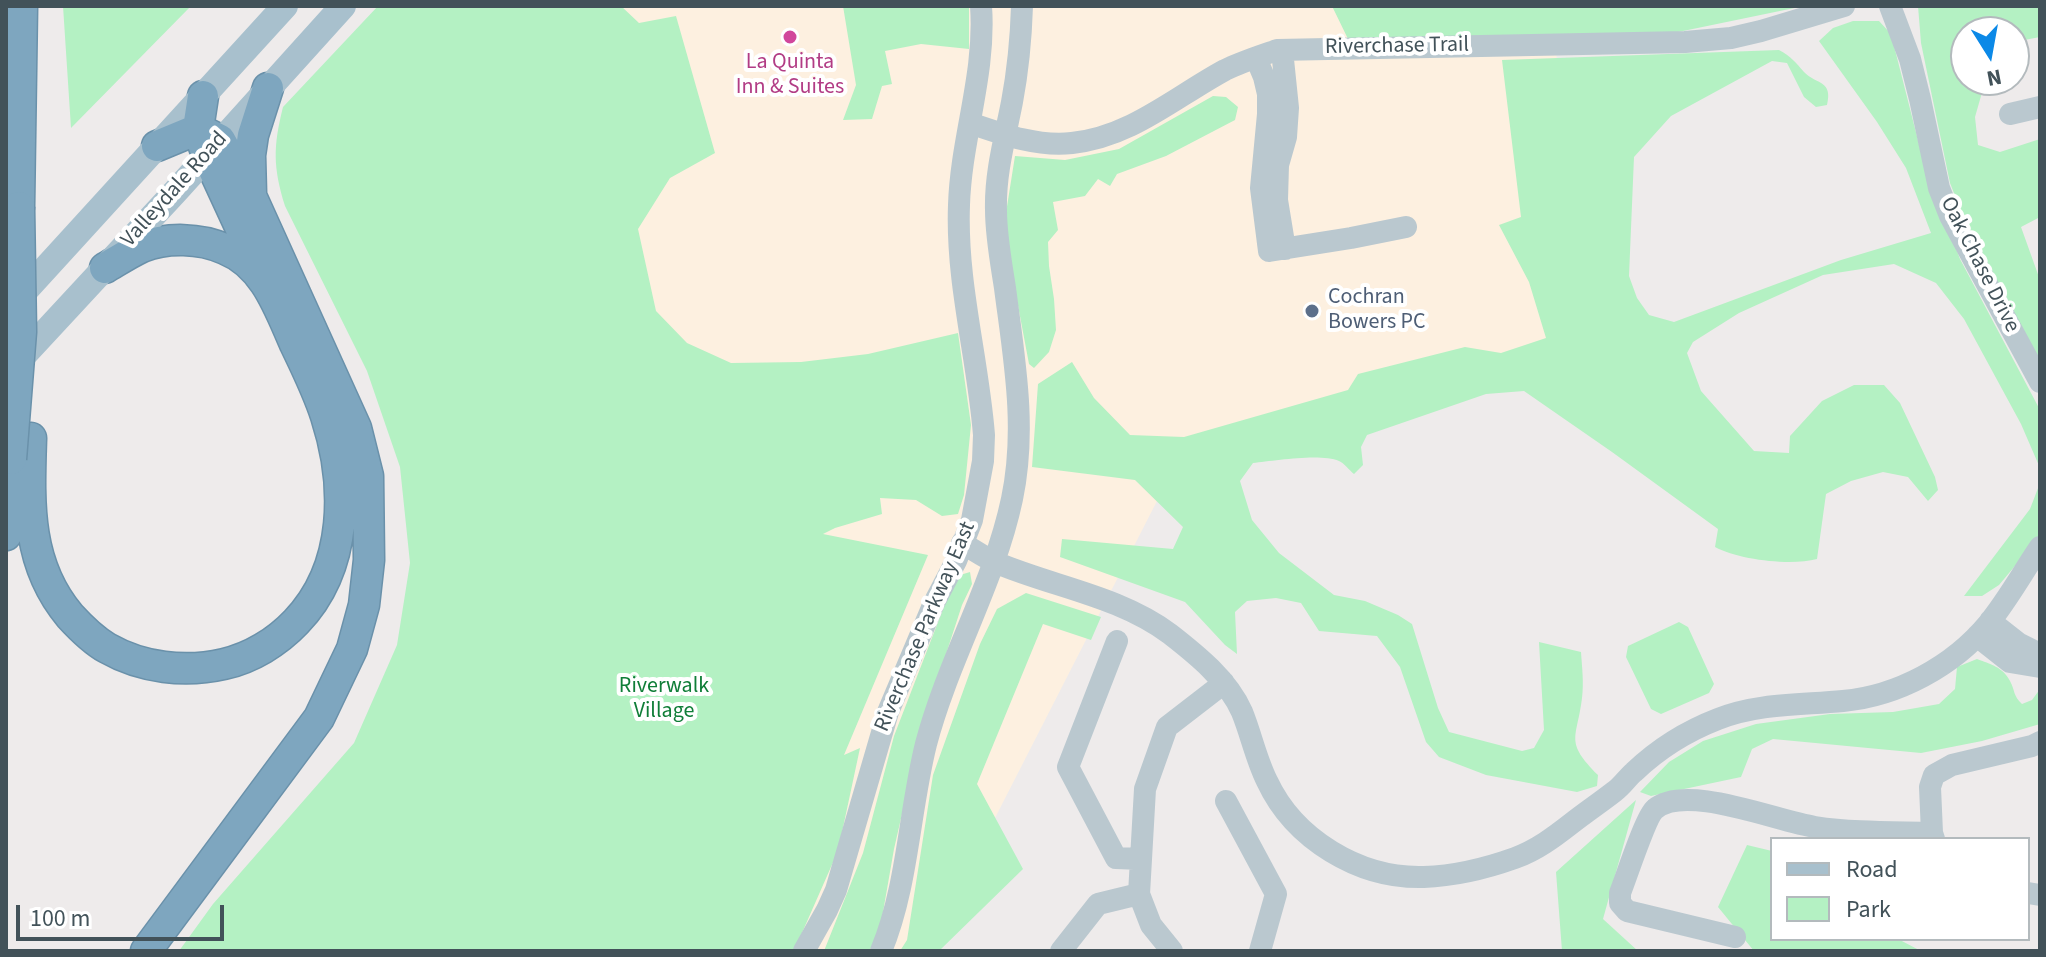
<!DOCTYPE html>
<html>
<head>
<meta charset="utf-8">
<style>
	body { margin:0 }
	#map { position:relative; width:2046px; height:957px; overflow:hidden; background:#eeebeb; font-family:"Source Sans 3",sans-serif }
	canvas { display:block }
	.frame { position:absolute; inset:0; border:8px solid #425259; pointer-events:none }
	.legend { position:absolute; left:1770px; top:837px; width:260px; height:104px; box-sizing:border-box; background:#fff; border:2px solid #b3babd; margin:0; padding:10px 14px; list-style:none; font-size:24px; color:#425259 }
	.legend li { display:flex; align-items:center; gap:16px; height:40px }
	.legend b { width:40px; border:2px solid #b3babd }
	.north { position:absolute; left:1950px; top:16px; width:80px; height:80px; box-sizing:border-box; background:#fff; border:2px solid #b3babd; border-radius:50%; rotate:169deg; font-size:22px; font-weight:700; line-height:32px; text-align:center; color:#425259 }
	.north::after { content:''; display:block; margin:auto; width:28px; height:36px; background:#0c89e7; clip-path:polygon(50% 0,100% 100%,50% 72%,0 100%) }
	.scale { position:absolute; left:16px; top:905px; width:208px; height:36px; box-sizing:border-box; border:4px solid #425259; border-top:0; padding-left:10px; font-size:24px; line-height:28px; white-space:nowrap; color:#425259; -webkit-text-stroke:6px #fff; paint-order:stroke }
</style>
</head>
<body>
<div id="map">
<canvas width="2046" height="957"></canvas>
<div class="frame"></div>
<ul class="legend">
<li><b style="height:10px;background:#a8c0cd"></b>Road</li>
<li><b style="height:22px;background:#b4f1c3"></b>Park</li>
</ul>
<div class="north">N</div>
<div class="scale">100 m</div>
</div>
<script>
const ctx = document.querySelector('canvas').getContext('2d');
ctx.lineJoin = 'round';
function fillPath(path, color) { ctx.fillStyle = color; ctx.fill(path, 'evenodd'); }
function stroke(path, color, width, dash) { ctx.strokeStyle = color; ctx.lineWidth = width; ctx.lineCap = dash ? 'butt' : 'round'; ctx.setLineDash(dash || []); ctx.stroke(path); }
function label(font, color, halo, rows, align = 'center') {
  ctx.font = font + ' "Source Sans 3",sans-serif'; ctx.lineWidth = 8; ctx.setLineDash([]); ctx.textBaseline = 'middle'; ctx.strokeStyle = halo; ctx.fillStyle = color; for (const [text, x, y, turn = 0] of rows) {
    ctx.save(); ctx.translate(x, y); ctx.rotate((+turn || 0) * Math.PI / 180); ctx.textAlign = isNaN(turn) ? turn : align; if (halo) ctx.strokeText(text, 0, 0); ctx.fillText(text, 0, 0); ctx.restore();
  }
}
fillPath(new Path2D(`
	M552,6H1557L1554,341L1181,454L927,951H375Z`), '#fdf0e0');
fillPath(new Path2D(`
	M63,6H191L71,128Z
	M378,6H621L639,23L676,16L715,153L670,178L638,229L656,311L687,343L731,363L801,362L868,354L958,333L971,425L964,495L958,514L942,516L916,500L880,498L882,514L835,528L823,534L928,555L844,755L860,748L838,851L794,951H179L213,904L354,743L397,645L410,563L400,467L367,371L285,206C273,167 273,147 283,107Z
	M843,6H969V49L921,44L885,51L892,84L882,86L872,119L843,120L856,85Z
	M1332,6H1804L1654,37L1349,41Z
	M1918,6H2040V37L2014,42V32H1966V80H1982L1983,89L1975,117L1978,145L2000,152L2040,139V217L2021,227L2040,280V366L1976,249L1950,183L1921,43Z
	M1853,21H1879L1891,34L1923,160L1960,259L2040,410V468L2021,424L1964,319L1936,283L1894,264L1823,275L1739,313L1693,342L1687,353L1701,391L1754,451L1789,453L1790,436L1822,401L1854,385H1884L1900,403L1935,477L1938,490L1928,501L1908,477L1883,472L1851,481L1826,494L1817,559C1791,566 1739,560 1715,547L1718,529L1612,452L1524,391L1486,394L1367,435L1361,447L1363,465L1354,474C1349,470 1344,463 1339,461C1320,453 1273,461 1253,463L1240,481L1252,520L1279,553L1334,595L1365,601L1398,615L1412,624L1438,708L1449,732L1522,751L1534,748L1544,730L1539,642L1581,652C1582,667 1584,683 1582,698C1577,739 1564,741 1598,775L1597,786L1577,792L1486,775L1439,757L1426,742L1400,667L1377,636L1319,631L1301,603L1276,598L1247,601L1235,612L1237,654L1225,645L1185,602L1060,557L1062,539L1173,549L1183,527L1135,480L1032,467L1038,384L1072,362L1094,398L1130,435L1184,437L1348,390L1358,374L1465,347L1501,353L1546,338L1529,282L1499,225L1521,217L1502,60L1779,50C1792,57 1795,62 1804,72C1817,85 1833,80 1827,105L1816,107L1804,97L1787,63L1772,61L1671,116L1634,157L1629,276L1637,298L1649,315L1674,322L1841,260L1931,233L1906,168L1877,122L1819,41L1833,28Z
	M1213,96L1226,97L1238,107L1235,120L1166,156L1117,174L1110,186L1098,179L1085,196L1053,202L1058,230L1048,242L1049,266L1054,299L1056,330L1049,352L1034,368L1029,364L1013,279L1005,219L1015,156L1065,160L1119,149Z
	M2040,483V536L1999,585L1982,596H1964L2030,509Z
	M970,572L972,584L962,605L921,731L894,849L879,935L869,951H824L863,853L894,736L945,604L960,575Z
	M1026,593L1101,617L1091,640L1043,624L977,784L1023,869L939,951H900L907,940L933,775L980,644L997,609Z
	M1679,622L1688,627L1714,684L1709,693L1661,714L1651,709L1626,657L1628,646Z
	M1977,659C1990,664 2003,667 2010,681C2015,690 2013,696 2022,704L2032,700L2040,689V724L1982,741L1921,753L1773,739L1752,749L1741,777L1651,796L1640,792L1669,762L1703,741L1756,724L1830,714L1893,712L1939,704L1955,689L1957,667Z
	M1636,800L1603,919L1638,951H1562L1556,872Z
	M1747,845L1772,851V939H1898L1921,951H1754L1718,907Z`), '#b4f1c3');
const highway = new Path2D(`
	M203,96L198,129L207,155L261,272
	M251,194L250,155L253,135L268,88
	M19,207L22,6
	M31,438C29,503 26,564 70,616C81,628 93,640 107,648C142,668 185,673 224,664C251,658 277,642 296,622C349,567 348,484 326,416C318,391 306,367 295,344C279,308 265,265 225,249C200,238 167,237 142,247C129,253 117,261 105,268
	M6,535L11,459
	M146,951L319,718L352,649L364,605L369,560L368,476L356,428L251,196L220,140L198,129L157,146`);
stroke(highway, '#6a91aa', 33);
stroke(new Path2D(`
	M1890,6L1910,59L1920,99L1939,188L1950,216L2040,382
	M1282,50L1288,108L1286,137L1278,165L1277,200L1285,249
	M1256,58L1264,77L1268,94V114L1261,188L1269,251L1351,238L1406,227
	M2010,114L2040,107
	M970,123C1002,134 1037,147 1072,143C1131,137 1175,97 1225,70C1241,62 1260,56 1277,50L1685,42L1731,38L1761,31L1844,6
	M962,543C974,550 985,558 997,563C1054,587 1119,596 1170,634C1197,655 1228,680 1242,712C1251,734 1256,759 1267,781C1294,839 1359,879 1424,877C1454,876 1487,868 1515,858C1537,850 1554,837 1572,823C1586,812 1601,802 1615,791C1622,786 1627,778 1634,772C1658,749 1687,731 1718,719C1758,703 1802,705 1843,701C1898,696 1953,666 1988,624C2007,601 2023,572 2040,547
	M1990,621L2018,643L2040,654
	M1977,636L2010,662L2040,667
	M1117,641L1068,767L1116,858L1141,859
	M1226,801L1276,894L1260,951
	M1934,839L1932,833L1930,787L1934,775L1952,765L2032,746L2040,742
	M2028,893L2040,895
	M1735,937L1627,911L1620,903V893C1626,878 1646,816 1655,809C1686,783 1776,821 1815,827C1854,833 1893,832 1932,833
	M804,951L827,910L836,890L888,712L934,603L956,561L972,520L983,461L984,435C978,358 956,283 959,205C961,138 986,74 981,6
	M881,951C908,886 909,812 926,744C948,660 994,584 1012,499C1027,428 1014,358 1005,288C1001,262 996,236 996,210C995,173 1005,138 1012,102C1018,70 1021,39 1022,6
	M1061,951L1098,904L1139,894
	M1172,951L1151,925L1139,894L1145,789L1167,727L1224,683`), '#bac8cf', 22);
stroke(new Path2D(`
	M13,304L285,6
	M11,369L176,191L343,6`), '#a8c0cd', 26);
stroke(highway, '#7ea6bf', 30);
const highwayBridge = new Path2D(`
	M11,459L21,332L19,207`);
stroke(highwayBridge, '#6a91aa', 33, []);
stroke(highwayBridge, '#7ea6bf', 30);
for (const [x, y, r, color] of [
	[790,37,8,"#d1479c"],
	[1312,311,8,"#5c6f8a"]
]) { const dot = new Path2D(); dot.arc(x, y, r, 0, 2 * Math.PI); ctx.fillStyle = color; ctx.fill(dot); stroke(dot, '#fff', 3); }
label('22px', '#425259', '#fff', [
	["Riverchase Trail",1397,47,-1],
	["Valleydale Road",175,190,-48],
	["Oak Chase Drive",1979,265,63],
	["Riverchase Parkway East",926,627,-67]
]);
label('22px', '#b23c85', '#fff', [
	["La Quinta",790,63],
	["Inn & Suites",790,88]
]);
label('22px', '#4e5e75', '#fff', [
	["Cochran",1328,298],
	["Bowers PC",1328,323]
], 'left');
label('22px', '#107e38', '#fff', [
	["Riverwalk",664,687],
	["Village",664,712]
]);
</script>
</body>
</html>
